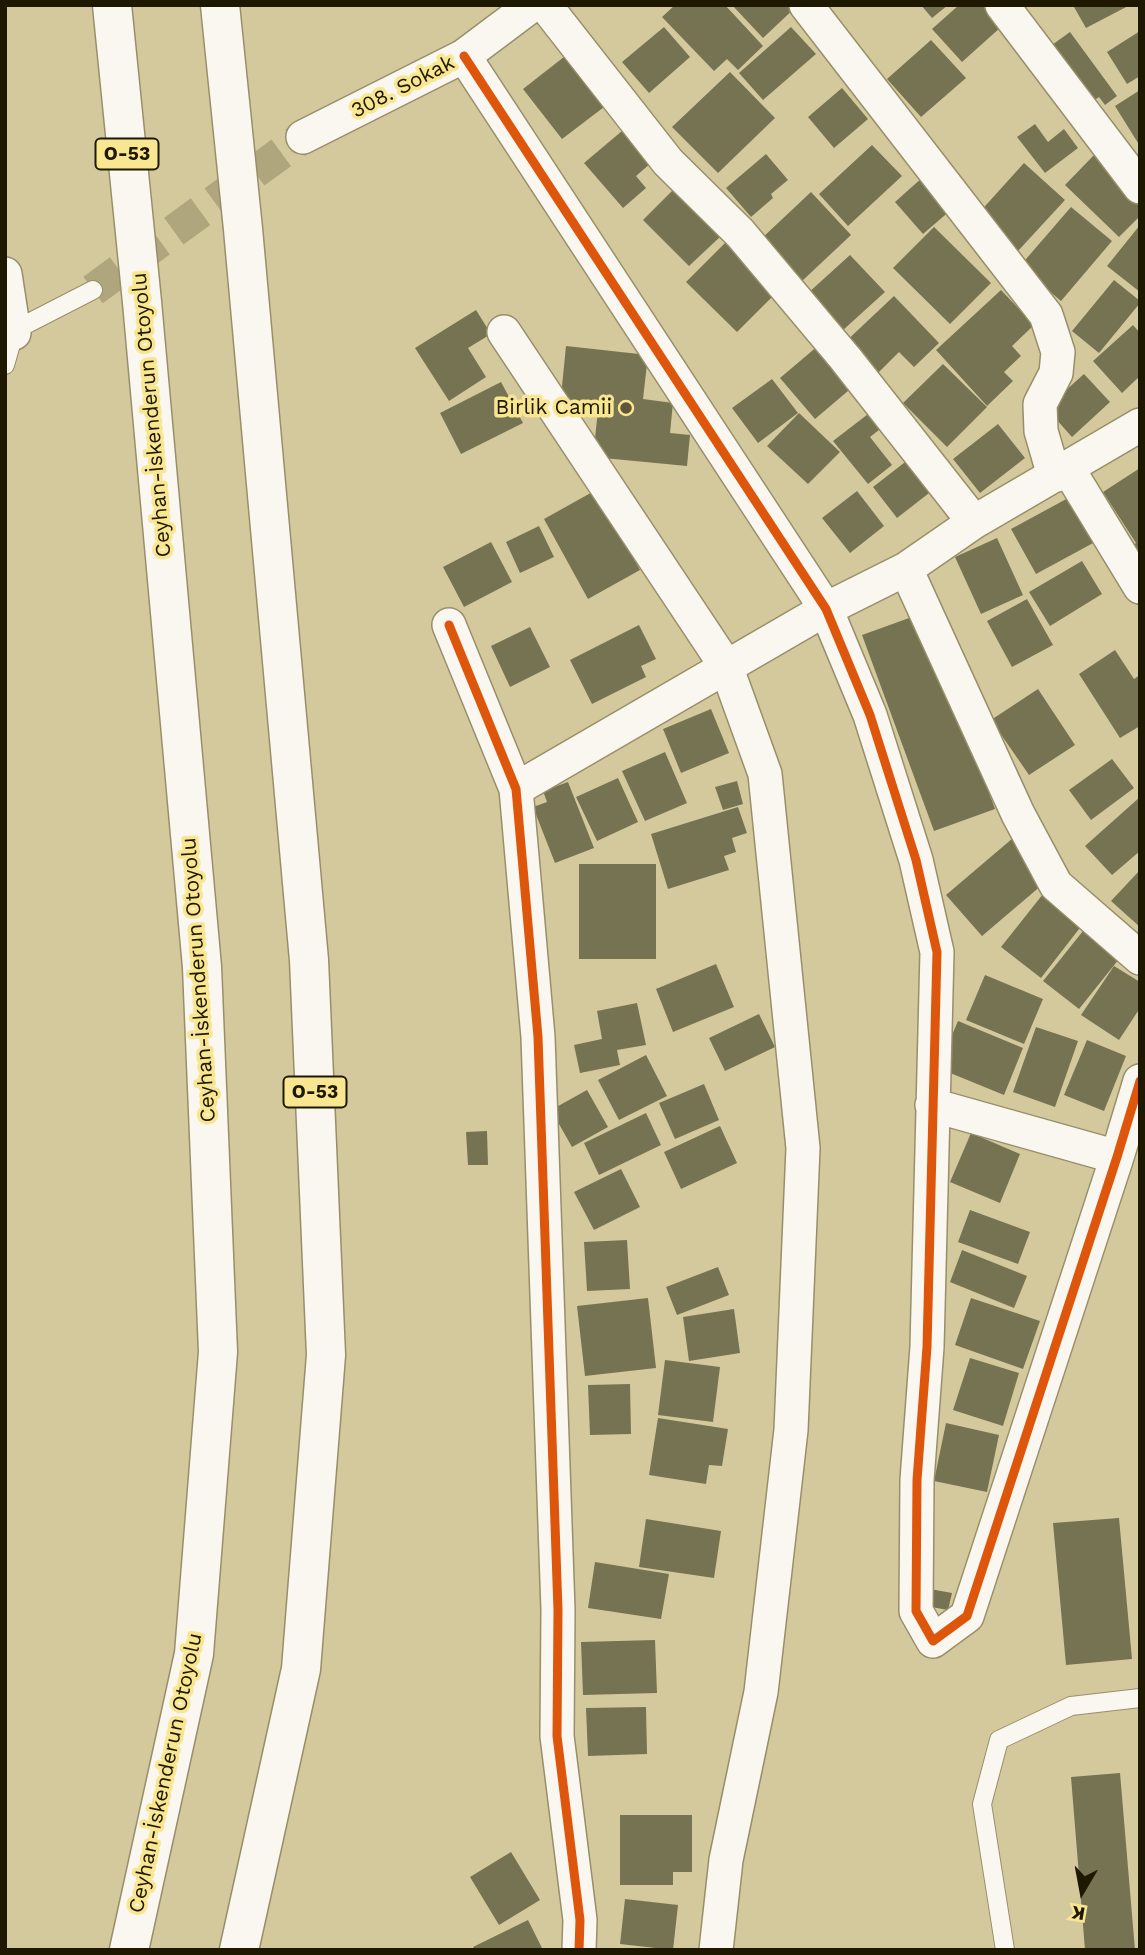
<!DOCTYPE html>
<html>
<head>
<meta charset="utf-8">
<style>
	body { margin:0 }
	#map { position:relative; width:1145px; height:1955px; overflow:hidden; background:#d4c99c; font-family:"Work Sans",sans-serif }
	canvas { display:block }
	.frame { position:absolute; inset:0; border:7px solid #1e1800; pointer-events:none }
	.north { position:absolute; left:1047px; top:1857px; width:70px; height:70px; -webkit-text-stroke:5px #f9e691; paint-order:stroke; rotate:190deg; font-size:19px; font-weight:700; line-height:28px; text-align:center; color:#1e1800 }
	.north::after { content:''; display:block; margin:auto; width:24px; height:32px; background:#1e1800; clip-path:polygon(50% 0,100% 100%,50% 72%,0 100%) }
</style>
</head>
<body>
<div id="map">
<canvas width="1145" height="1955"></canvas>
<div class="frame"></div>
<div class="north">K</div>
</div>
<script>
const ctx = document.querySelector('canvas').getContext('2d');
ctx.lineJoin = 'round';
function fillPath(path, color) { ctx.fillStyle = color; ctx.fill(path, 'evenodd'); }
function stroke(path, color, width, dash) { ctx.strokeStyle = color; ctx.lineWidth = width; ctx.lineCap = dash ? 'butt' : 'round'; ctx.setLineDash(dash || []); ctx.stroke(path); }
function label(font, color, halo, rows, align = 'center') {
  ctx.font = font + ' "Work Sans",sans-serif'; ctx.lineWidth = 7; ctx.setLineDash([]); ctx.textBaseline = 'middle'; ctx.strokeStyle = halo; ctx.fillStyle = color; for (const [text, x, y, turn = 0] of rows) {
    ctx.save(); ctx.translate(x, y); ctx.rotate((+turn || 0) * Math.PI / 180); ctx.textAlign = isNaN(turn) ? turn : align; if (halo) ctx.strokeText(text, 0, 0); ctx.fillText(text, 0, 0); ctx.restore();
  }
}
fillPath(new Path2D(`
	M675,5H725L763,46L738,70L727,59L714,71L662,17Z
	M732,5H798L763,38Z
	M921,5H948L932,18Z
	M959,5H982L1001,27L962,62L932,29Z
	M1078,5H1130L1086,28L1074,7Z
	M664,27L690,57L649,93L622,62Z
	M791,27L816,54L763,100L739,73Z
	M1140,31V76L1127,84L1107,52Z
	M1070,32L1117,96L1105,105L1099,97L1086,106L1045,50Z
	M931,40L966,78L921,117L887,79Z
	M569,53L608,104L562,139L523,89Z
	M730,72L775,118L718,173L672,127Z
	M842,88L868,119L834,148L808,117Z
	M1140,90V142L1138,143L1115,106Z
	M1035,124L1048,142L1064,129L1078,148L1045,173L1017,137Z
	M622,131L651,163L636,176L646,188L623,208L584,163Z
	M872,145L902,176L848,226L819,194Z
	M766,154L788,180L771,194L773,198L751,217L726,188Z
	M1094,155L1140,200V216L1119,237L1065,185Z
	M1024,163L1065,200L1018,251L977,215Z
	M923,177L952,209L923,234L895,202Z
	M675,188L721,236L689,266L643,220Z
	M811,192L851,235L801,282L761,239Z
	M1071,207L1112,241L1061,301L1020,266Z
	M1140,225V292L1107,266Z
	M934,227L991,283L950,324L893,268Z
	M725,243L775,294L737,332L686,282Z
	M850,255L885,292L842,331L807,294Z
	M1114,280L1140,301V303L1099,353L1072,331Z
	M1001,290L1034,325L1012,346L1021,356L1004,372L1013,381L987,406L936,350Z
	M894,296L939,343L914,367L899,352L873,378L841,346Z
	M476,310L491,334L468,348L486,377L449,401L415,348Z
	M1133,325L1140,333V376L1122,393L1093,361Z
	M819,345L855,385L815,419L780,378Z
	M566,346L648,355L643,399L673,403L670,433L690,435L687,466L593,457L598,410L560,406Z
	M943,364L987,407L947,447L903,403Z
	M1084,374L1110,402L1072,437L1046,408Z
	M772,379L798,413L758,443L732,408Z
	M501,382L523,423L461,454L440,413Z
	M872,411L884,426L870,437L892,465L868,484L833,441Z
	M799,413L840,452L808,484L767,446Z
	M998,424L1025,458L980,493L953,459Z
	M909,459L933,490L897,518L873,487Z
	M1140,468V556L1133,545L1136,543L1103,492Z
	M596,490L640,570L588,599L544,519Z
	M857,491L884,526L850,553L822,518Z
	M1070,497L1095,542L1036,574L1011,529Z
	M539,526L554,557L520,573L506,542Z
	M997,538L1023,595L981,614L955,557Z
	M491,542L512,582L464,607L443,567Z
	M1082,561L1102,594L1050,626L1029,592Z
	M1027,599L1053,645L1012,667L987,621Z
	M923,613L995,809L934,831L862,635Z
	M639,625L656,659L641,666L646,677L592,704L570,660Z
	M530,627L550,667L510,687L491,646Z
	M1115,650L1134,679L1140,675V726L1120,738L1079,674Z
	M1038,689L1075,745L1029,775L991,720Z
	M711,709L729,753L681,773L663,729Z
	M665,752L687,803L645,821L622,771Z
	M1112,759L1134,788L1091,820L1069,790Z
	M618,778L638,822L597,841L576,797Z
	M737,781L743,804L723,810L715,787Z
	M568,782L594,848L555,863L533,807L547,802L543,791Z
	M1140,797V851L1112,875L1085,846Z
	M738,807L747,833L732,838L736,852L724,856L729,870L668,889L651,834Z
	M1013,838L1049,879L982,936L946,895Z
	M579,864H656V959H579Z
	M1140,870V927L1111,901Z
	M1047,889L1086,920L1041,978L1001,947Z
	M1083,931L1119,959L1079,1009L1043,981Z
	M716,964L734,1007L673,1032L656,989Z
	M1114,966L1140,982V1008L1119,1040L1081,1015Z
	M985,975L1043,999L1024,1044L966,1020Z
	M637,1003L646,1045L617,1050L620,1065L580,1073L574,1045L602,1039L597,1011Z
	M759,1014L775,1047L725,1071L709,1038Z
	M958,1021L1023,1048L1004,1095L938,1068Z
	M1036,1027L1078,1041L1055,1107L1013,1092Z
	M1087,1040L1126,1056L1104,1111L1064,1095Z
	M646,1055L667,1096L619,1120L598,1080Z
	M704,1084L719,1120L675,1139L659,1103Z
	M587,1090L608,1127L572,1147L551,1110Z
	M646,1113L661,1145L599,1175L584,1143Z
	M720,1126L737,1163L681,1189L664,1152Z
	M487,1131L488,1165H468L466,1132Z
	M971,1133L1020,1154L1000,1203L950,1182Z
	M621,1169L640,1207L594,1230L574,1192Z
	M970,1210L1030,1232L1018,1264L958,1242Z
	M627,1240L630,1289L587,1291L584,1242Z
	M962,1250L1027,1276L1014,1308L950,1282Z
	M718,1267L729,1295L677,1315L666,1287Z
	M648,1298L656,1368L585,1376L577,1306Z
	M971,1298L1040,1321L1023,1369L955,1345Z
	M734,1309L740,1353L689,1361L683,1317Z
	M970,1358L1019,1373L1003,1426L953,1410Z
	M665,1360L720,1367L713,1422L658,1415Z
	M630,1384L631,1434L590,1435L588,1385Z
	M658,1418L728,1429L722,1466L709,1465L706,1484L649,1475Z
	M946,1423L999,1435L987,1492L934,1481Z
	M1119,1518L1132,1659L1066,1665L1053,1523Z
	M646,1519L721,1531L714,1578L639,1567Z
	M595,1562L669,1574L661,1619L588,1608Z
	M930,1589L952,1593L948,1610L926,1606Z
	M655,1640L657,1693L583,1695L581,1642Z
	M646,1707L647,1754L588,1756L586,1708Z
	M1120,1773L1135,1950H1085L1071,1777Z
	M620,1815H692V1872H673V1885H620Z
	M511,1852L540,1900L499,1925L470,1877Z
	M625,1899L678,1905L673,1950L620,1944Z
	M528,1920L543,1950H475L473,1947Z`), '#767352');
stroke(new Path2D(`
	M93,290L303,137`), '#b0a67d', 33, [33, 17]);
const service = new Path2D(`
	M5,365L15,330L93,290
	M1005,1950L982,1804L999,1740L1071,1706L1140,1698`);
const minor = new Path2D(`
	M545,5L668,162L740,233L845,358L974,522
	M806,5L1046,315L1058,352L1056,373L1040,404L1041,431L1054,476
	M1002,5L1140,187
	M464,56L826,609L870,715L916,860L937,952L927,1347L917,1480L916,1611L933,1641L967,1616L1117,1157L1140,1081
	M303,137L464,56L532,5
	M5,274L14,333
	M504,332L726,666L765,774L803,1148L791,1430L761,1692L726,1860L716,1950
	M1067,467L1140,587
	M906,569L1018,814L1056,885L1140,958
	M449,625L516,789L538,1037L558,1610L557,1736L580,1920L579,1950
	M516,789L826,609L906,569L974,522L1140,425
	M932,1105L1117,1157`);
const motorway = new Path2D(`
	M112,5L142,302L202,967L218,1352L194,1654L129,1950
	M220,5L243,229L309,960L326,1355L301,1669L239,1950`);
stroke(service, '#988f6a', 20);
stroke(minor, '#988f6a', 36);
stroke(motorway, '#988f6a', 41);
stroke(service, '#f9f7f0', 18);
stroke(minor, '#f9f7f0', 33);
stroke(motorway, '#f9f7f0', 38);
stroke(new Path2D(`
	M464,56L826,609L870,715L916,860L937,952L927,1347L917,1480L916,1611L933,1641L967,1616L1117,1157L1140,1081
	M449,625L516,789L538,1037L558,1610L557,1736L580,1920L579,1950`), '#de560b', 9);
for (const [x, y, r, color] of [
	[626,408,7,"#5e5637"]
]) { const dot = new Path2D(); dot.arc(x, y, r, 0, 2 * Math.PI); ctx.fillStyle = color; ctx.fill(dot); stroke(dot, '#f9e691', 2.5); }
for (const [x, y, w] of [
	[127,154,63],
	[315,1092,63]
]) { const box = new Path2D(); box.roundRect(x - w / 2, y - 15.5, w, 31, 5); ctx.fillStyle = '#f9e691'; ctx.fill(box); stroke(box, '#1e1800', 2); }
label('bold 19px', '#1e1800', null, [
	["O-53",127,154],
	["O-53",315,1092]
]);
label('21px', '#1e1800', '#f9e691', [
	["308. Sokak",403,87,-27],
	["Ceyhan-İskenderun Otoyolu",152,415,-95],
	["Ceyhan-İskenderun Otoyolu",199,980,-94],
	["Ceyhan-İskenderun Otoyolu",166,1773,-78]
]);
label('21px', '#1e1800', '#f9e691', [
	["Birlik Camii",612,408]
], 'right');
</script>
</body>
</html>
